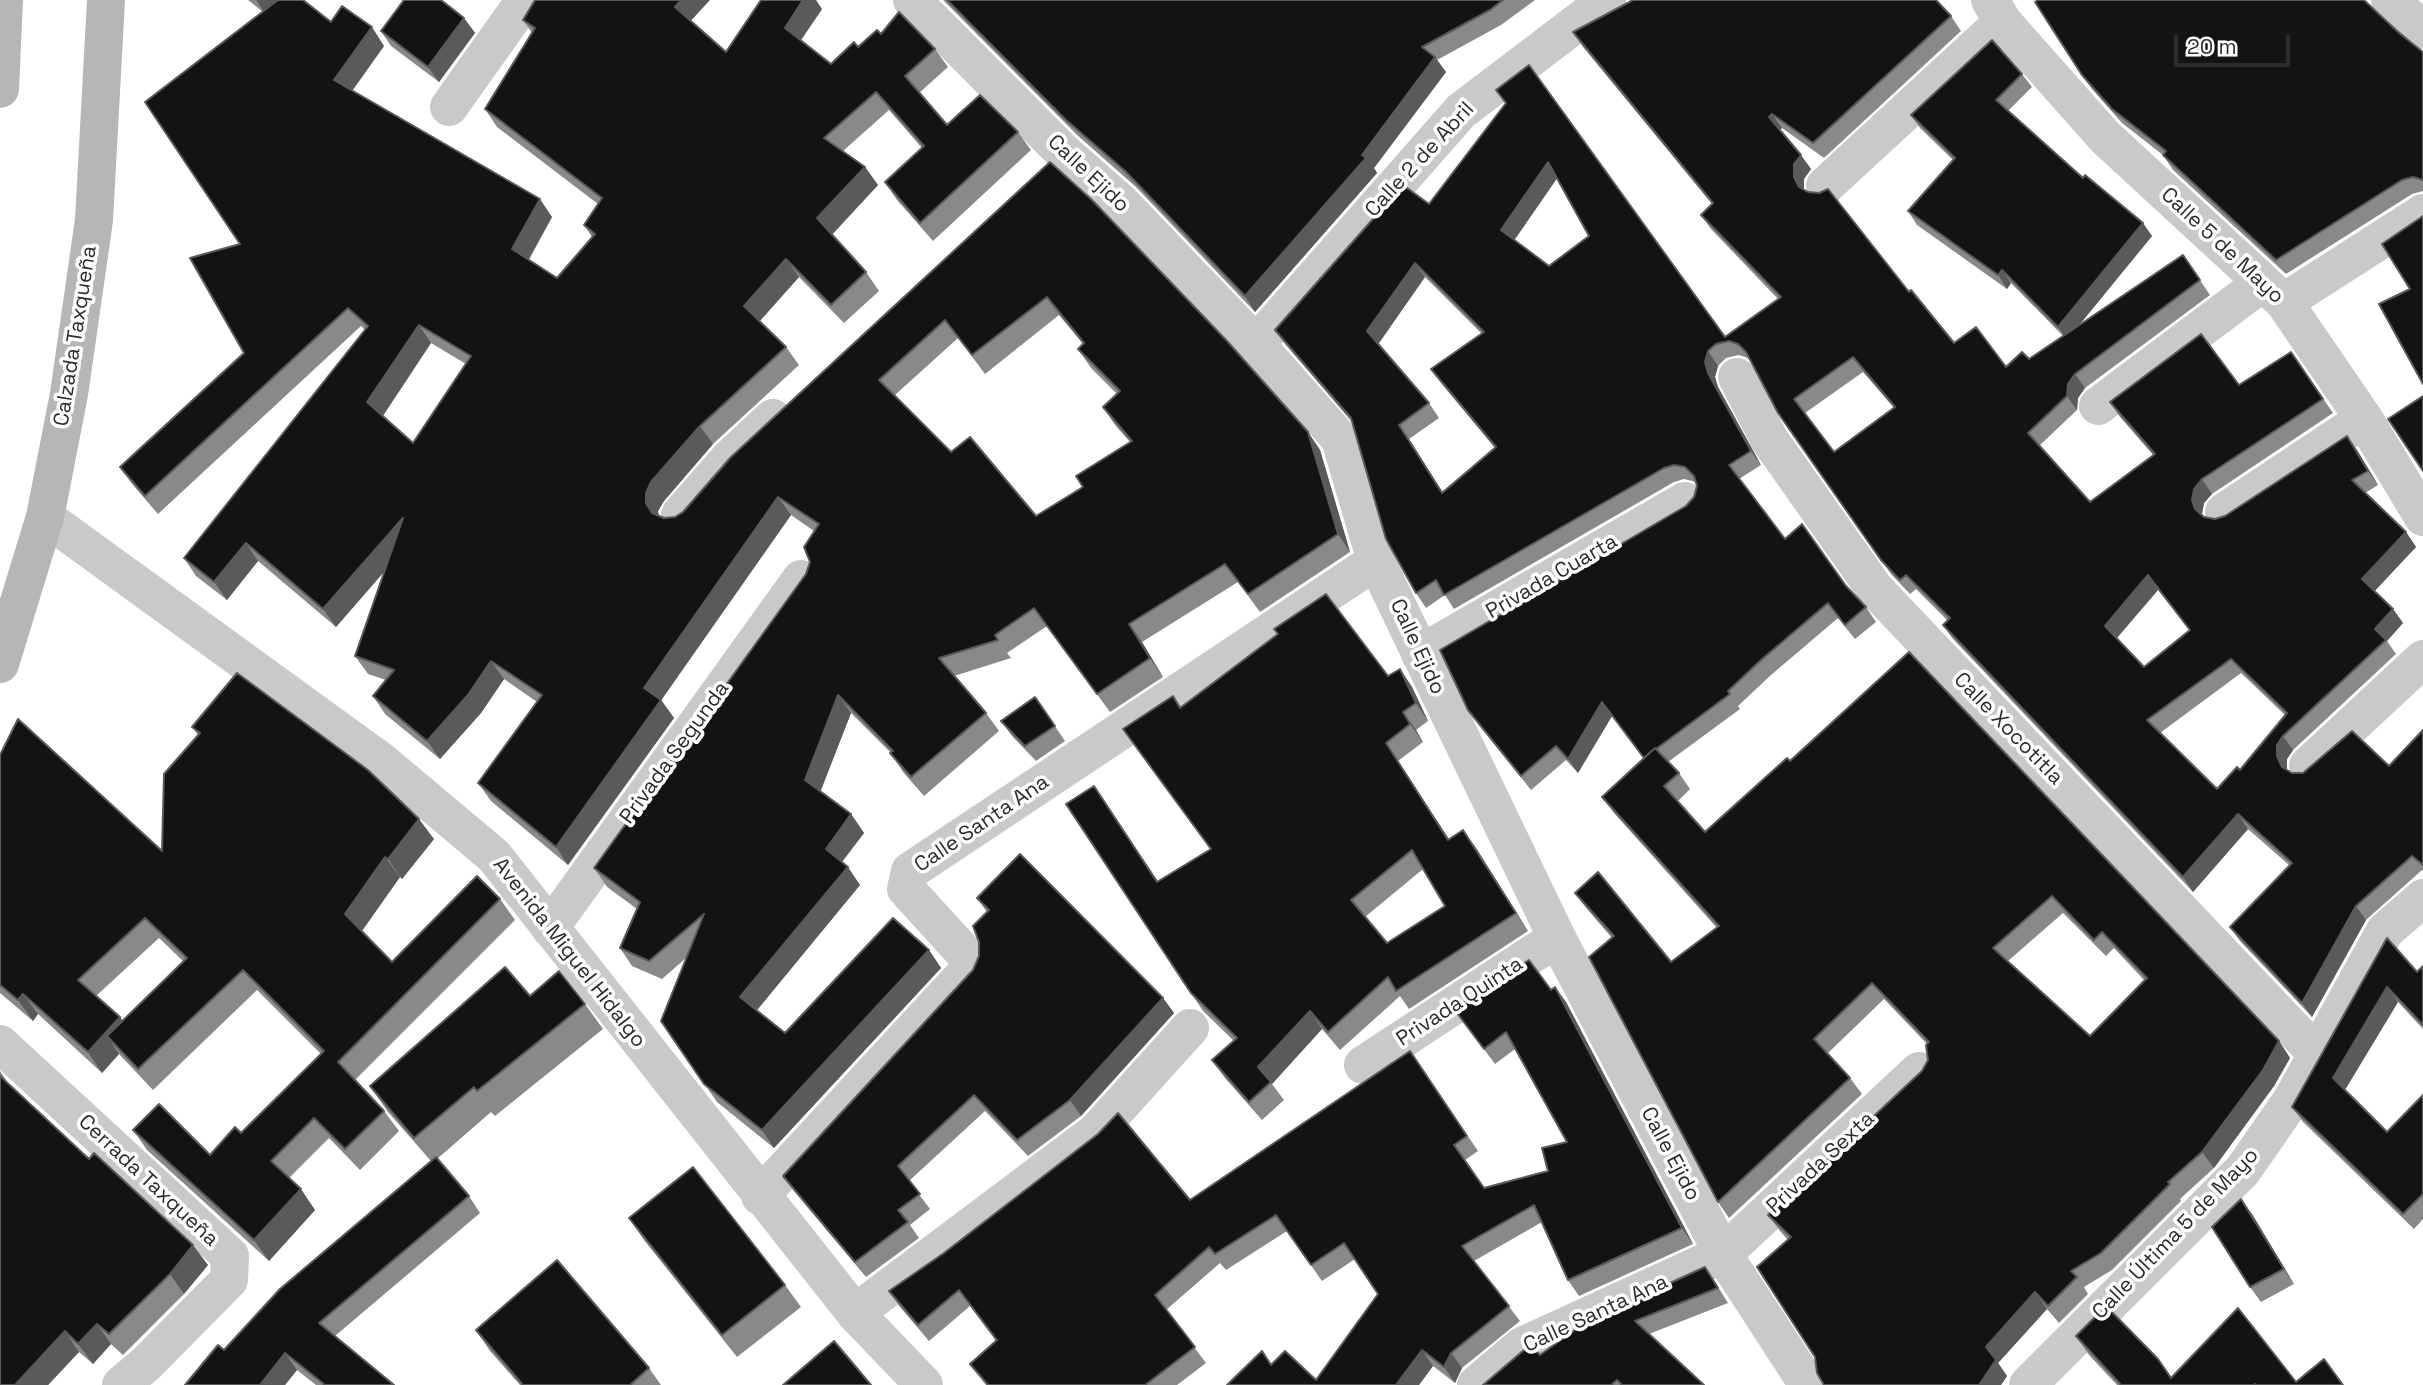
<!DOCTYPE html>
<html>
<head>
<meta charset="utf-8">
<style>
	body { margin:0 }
	#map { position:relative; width:2423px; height:1385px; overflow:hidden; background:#fff; font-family:"Space Grotesk",sans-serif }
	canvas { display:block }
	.scale { position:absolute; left:2174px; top:35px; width:116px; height:32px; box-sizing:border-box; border:4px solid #2c2c2c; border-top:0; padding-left:9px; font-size:21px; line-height:24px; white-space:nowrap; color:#2c2c2c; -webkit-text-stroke:5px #fff; paint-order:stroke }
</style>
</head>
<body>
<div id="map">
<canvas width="2423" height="1385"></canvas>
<div class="scale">20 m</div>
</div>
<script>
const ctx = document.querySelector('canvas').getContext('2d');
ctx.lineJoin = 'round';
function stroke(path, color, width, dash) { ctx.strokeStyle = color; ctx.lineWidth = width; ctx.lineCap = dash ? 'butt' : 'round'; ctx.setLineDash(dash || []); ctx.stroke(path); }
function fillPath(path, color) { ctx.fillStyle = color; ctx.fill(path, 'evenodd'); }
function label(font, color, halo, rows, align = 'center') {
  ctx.font = font + ' "Space Grotesk",sans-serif'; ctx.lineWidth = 7; ctx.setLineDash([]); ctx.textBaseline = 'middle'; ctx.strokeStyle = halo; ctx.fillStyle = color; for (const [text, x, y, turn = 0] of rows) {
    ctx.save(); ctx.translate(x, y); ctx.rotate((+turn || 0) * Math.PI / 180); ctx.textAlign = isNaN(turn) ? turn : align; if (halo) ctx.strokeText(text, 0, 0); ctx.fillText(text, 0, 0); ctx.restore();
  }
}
stroke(new Path2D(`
	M912,0L1062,151L1120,202L1256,344L1340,439L1376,561L1557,938L1723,1254L1808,1385
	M1990,0L2003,22L2105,137L2284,302L2364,419L2423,517
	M2390,0L2423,30
	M449,107L525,0
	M1825,186L2003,22
	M2284,302L2423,213
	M1256,344L1461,111L1607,0
	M1737,377L1769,439L1874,588L2316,1053
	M2098,406L2262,283
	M2224,512L2364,419
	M680,515L728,460L773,418
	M45,517L381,761L494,856L855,1313L924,1385
	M1420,654L1685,501
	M2308,766L2423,659
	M550,928L801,579
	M0,1044L230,1256L229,1280L147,1363L121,1385
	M1363,1065L1557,938
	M760,1196L968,971V957L906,889L910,871L1376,561
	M855,1313L1096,1132L1190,1028
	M1476,1385L1522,1346L1723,1254L1919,1071
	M2028,1385L2243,1170L2293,1098L2385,931L2423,898`), '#c9c9c9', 38);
stroke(new Path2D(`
	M0,89L4,0
	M0,664L45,517L69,394L94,220L106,0`), '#b6b6b6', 38);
fillPath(new Path2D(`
	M248,0H303L331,22L384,46L352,91L552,217L529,260L557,278L592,237L584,225L598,204L497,127L485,109L532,33L523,20L691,21L726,52L822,9L801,40L831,64L881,34L935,49L948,67L919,93L947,125L1018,132L1031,150L933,241L897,200L885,182L922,148L889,110L843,151L865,167L878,185L832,234L866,272L879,291L844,323L799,277L760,321L786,347L799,365L713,444L664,501L658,511L659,516L664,518L675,517L683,512L1050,162L1308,432L1320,450L1350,552L1260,612L1238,582L1142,642L1163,677L1110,712L1047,626L1007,653L1011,658L954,676L986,713L999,731L924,796L903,772L891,753L851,713L820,791L851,814L864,833L842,862L860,885L757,1010L785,1033L929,950L941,968L774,1148L717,1102L661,1021L686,958L662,979L632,966L620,948L637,909L607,887L594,868L806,574L810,562L814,531L791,515L661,700L674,718L568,865L491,801L478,783L537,702L504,679L481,713L440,759L385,714L373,696L386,680L368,674L355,656L384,572L336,627L258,561L227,600L196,576L184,558L365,330L361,326L158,514L133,485L120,467L244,353L240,244L263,12ZM1059,315L1083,344L1078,349L1091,368L1117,394L1103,407L1115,425L1130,442L1083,487L1036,516L951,452L895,395L958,338L985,374ZM431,343L466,364L413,443L383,416Z
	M943,0H1535L1501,25L1437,60L1446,72L1374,168L1377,173L1255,312L1136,187L1077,135Z
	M2369,5L2423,52V191L2412,194L2286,274L2173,170L2163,155L2122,123L2092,89L2082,75Z
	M1951,16L1961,31L1824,158L1782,128L1780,130L1811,169L1804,179V190L1909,292L1954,343L2006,367L2029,359L2063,336L2011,283L2007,289L1917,225L1908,211L1953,160L1920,128L1911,115L2022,74L2032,87L2008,111L2083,178L2152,236L2080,324L2183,255L2210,295L2085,388L2078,398L2077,410L2039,446L2090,502L2153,455L2120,417L2110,402L2239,385L2291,352L2333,413L2212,494L2204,503L2202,514L2203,516L2215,519L2225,516L2347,436L2357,450L2378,485L2365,493L2406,532L2416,547L2374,591L2393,609L2403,623L2387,641L2396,654L2293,750L2287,759V769L2292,773H2303L2389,766L2423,730V871L2422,870L2366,920L2312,1017L2240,941L2230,927L2289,865L2248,829L2193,892L1953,639L1943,625L1947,620L1916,589L1910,594L1891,574L1778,413L1750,361L1748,358L1739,355L1726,358L1718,366L1715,377L1718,387L1761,465L1739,479L1785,539L1846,586L1866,607L1876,622L1855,639L1838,618L1771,675L1738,706L1740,709L1668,762L1679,773L1690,789L1678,801L1705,832L1790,761L1909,652L2279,1041L2290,1058L2274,1086L2214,1168L2180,1199L2181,1201L2112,1270L2084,1287L2088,1294L2059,1323L2047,1309L1998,1363L2007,1376L2001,1385H1824L1815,1357L1788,1240L1780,1231L1768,1215L1922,1071L1928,1060L1927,1044L1884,999L1828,1053L1850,1078L1862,1094L1729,1218L1718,1202L1612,938L1587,909L1575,893L1671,962L1717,928L1614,813L1602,797L1644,758L1612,716L1578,773L1566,760L1531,790L1468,710L1686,506L1694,497L1697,486L1696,482L1684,479L1674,482L1454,609L1445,595L1426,608L1416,593L1352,422L1285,344L1275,330L1429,204L1506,104L1496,90L1725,337L1778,299L1711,229L1701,215L1712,204L1583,47L1573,32ZM1557,178L1589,236L1549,266L1514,240ZM1425,277L1482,334L1431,369L1441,383L1495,448L1442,492L1409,439L1439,418L1429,403L1378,344ZM1863,372L1894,408L1834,452L1805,413ZM2158,590L2190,631L2144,667L2117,638ZM2241,673L2285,715L2240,770L2217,789L2160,733ZM2063,913L2106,956L2114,948L2144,980L2090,1036L2008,961Z
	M464,18L475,33L439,82L391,46L381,31Z
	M1400,669L1412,687L1428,721L1416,730L1423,742L1398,761L1449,839L1476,848L1528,931L1409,1009L1400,996L1340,1050L1322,1029L1272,1084L1284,1100L1262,1120L1225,1078L1212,1060L1234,1041L1203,1011L1191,993L1094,786L1158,881L1210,850L1173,696L1181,707L1388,676ZM1423,869L1445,906L1387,943L1365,917Z
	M1035,697L1065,741L1036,761L1012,736L1001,721Z
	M192,727L434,839L402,879L400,877L362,931L392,962L500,899L515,920L355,1080L384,1111L399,1131L360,1170L329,1138L289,1178L315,1210L269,1261L147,1150L133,1130L210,1155L241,1133L321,1054L257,990L153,1090L119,1054L102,1073L38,1014L33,1021L0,993V755L162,851L198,735ZM159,938L184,962L122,1021L120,1017L96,996Z
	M977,898L1163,998L1174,1013L1081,1116L1028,1156L985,1111L909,1181L930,1209L910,1225L919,1238L866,1277L794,1191L783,1176L973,970L979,956L987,912Z
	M2387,938L2417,972L2423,966V1029L2398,1002L2345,1090L2387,1132L2423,1095V1219L2414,1229L2303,1122L2292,1107Z
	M1555,987L1566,1002L1693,1244L1579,1296L1568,1280L1542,1222L1474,1261L1520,1321L1462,1368L1455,1383L1433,1366L1419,1385H1227L1272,1365L1316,1380L1378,1294L1355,1259L1322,1281L1287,1231L1226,1270L1220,1263L1166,1310L1206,1363L1177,1385H986L970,1364L996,1341L970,1306L929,1341L900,1307L889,1291L1190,1200L1410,1051L1478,1151L1465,1160L1484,1188L1548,1171L1567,1142L1515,1049L1495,1064L1454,1009L1551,990Z
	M530,996L585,1004L603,1029L495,1116L491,1112L437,1159L469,1196L480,1213L335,1336L394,1385H316L297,1370L285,1385H185L431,1161L388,1112L370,1086Z
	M0,1071L10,1086L89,1159L208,1265L184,1294L123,1355L111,1344L93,1364L79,1352L48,1385H0Z
	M2252,1214L2294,1284L2261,1302L2250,1287Z
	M629,1218L785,1285L801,1307L737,1357L644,1240Z
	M1715,1282L1728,1303L1649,1334L1704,1385H1483L1540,1355Z
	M476,1330L649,1368L661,1385H520L490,1351Z
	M2076,1336L2171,1378L2343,1385H2117L2089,1355Z`), '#898989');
fillPath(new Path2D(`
	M256,0H279L266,15Z
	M681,0H710L687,25L675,7Z
	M803,0H816L822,9L797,46L785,28Z
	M464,18L475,33L439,82L428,67Z
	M372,27L384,46L347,98L334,80Z
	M1435,57L1446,72L1374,168L1377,173L1255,312L1245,296L1362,155Z
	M1772,114L1782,128L1779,131L1769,117Z
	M1801,155L1811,169L1804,179V191L1799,187L1794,177V164Z
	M1548,162L1558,177L1511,245L1501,230Z
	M865,167L878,185L830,237L817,218Z
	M540,199L552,217L524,267L512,249Z
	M2143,223L2152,236L2067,340L2058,327Z
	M786,259L799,277L757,324L744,306Z
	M1415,263L1425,277L1377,346L1367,331Z
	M2002,270L2011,283L2007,289L1998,275Z
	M419,325L431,343L380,420L367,402Z
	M1708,351L1718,366L1715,377L1718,387L1761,465L1751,451L1708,373L1705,362Z
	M2075,374L2085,388L2078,398L2077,410L2067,396L2068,384Z
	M1399,425L1409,439L1452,507L1442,493Z
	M700,426L713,444L664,501L658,511L659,521L665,531L646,503V493L651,482Z
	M1308,432L1320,450L1350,552L1338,534Z
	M2347,436L2357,450L2378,485L2368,471Z
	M2202,479L2212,494L2204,503L2202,514L2205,523L2195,509L2192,500L2194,489Z
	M778,497L791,515L660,702L661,700L674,718L568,865L556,847L644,688Z
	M403,518L415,536L336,627L323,609Z
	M2406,532L2416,547L2372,594L2362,579Z
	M246,543L258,561L227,600L214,582Z
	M2148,575L2158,590L2115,640L2105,626Z
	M2393,609L2403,623L2387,641L2375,629Z
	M1129,624L1142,642L1163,677L1150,658Z
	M491,661L504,679L481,713L440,759L427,741Z
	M1400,669L1412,687L1428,721L1416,703Z
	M838,695L851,713L818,798L805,780Z
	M1602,702L1612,716L1578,773L1568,759Z
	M1403,712L1416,730L1423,742L1410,724Z
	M2283,736L2293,750L2287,759V770L2282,767L2277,756V745Z
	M1386,743L1398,761L1461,858L1448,840Z
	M851,814L864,833L838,867L826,849Z
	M2238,814L2248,829L2193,892L2183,877Z
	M419,819L434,839L402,879L388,859Z
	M1463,830L1476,848L1528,931L1516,913Z
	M385,857L400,877L359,935L345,914Z
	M848,867L860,885L753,1015L740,997Z
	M2356,906L2366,920L2312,1017L2302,1003Z
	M929,950L941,968L774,1148L762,1130Z
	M1555,987L1566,1002L1693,1244L1682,1228Z
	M2387,987L2398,1002L2343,1093L2333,1078Z
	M23,994L38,1014L33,1021L18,1000Z
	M1163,998L1174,1013L1081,1116L1070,1100Z
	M1310,1011L1322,1029L1272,1084L1258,1067Z
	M120,1017L134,1038L107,1036L119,1054L102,1073L88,1052Z
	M2279,1041L2290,1058L2274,1086L2214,1168L2202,1152Z
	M301,1189L315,1210L269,1261L254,1240Z
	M2241,1199L2252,1214L2294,1284L2284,1269Z
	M193,1245L208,1265L184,1294L170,1274Z
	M2035,1292L2047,1309L1998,1363L2007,1376L2001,1385H1979L1986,1347Z
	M97,1324L111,1344L93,1364L78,1344Z
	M65,1331L79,1352L48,1385H15Z
	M1422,1350L1433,1366L1419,1385H1396Z
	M285,1353L297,1370L285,1385H260Z
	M1451,1353L1462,1368L1455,1383L1444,1367Z`), '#5a5a5a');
const building = new Path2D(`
	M278,0H303L331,22L342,6L372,27L334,80L540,199L512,249L557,278L595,234L584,225L602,198L485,109L535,28L523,20L535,0H681L675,7L726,52L761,0H803L785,28L831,64L854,42L858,47L877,30L881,34L899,12L935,49L905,76L947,125L980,95L1018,132L920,223L885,182L924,146L876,92L824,138L865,167L817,218L866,272L831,305L786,259L744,306L786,347L700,426L651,482L646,493V503L652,513L664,518L675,517L683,512L731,457L1050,162L1092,200L1227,341L1308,432L1338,534L1248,594L1225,564L1129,624L1150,658L1097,694L1034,608L995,635L998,640L939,658L986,713L911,777L890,753L893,751L838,695L805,780L851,814L826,849L848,867L740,997L785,1033L893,918L929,950L762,1130L704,1084L661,1021L704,914L649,961L620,948L640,902L594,868L806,574L810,562L804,547L819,524L778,497L644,688L661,700L556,847L478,783L542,695L491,661L468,695L427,741L373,696L394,670L355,656L403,518L323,609L246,543L214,582L184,558L368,326L348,308L145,496L120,467L244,353L190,258L240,244L145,102ZM1047,297L1084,343L1078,349L1120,391L1103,407L1132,441L1076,476L1083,487L1036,516L970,437L951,452L879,380L945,320L972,355ZM419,325L471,356L413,443L367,402Z
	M404,0H441L464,18L428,67L381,31Z
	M947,0H1503L1490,10L1422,47L1435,57L1362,155L1366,158L1245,296L1125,171L1066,120Z
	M1633,0H1936L1951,16L1813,143L1772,114L1769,117L1801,155L1794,164V177L1799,187L1808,192L1819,193L1828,189L1909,292L1911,290L1954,343L1976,327L2006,367L2022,352L2029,359L2183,255L2200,280L2075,374L2068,384L2067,396L2028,433L2090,502L2155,454L2110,402L2201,334L2239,385L2291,352L2323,399L2202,479L2194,489L2192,500L2195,509L2204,517L2215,519L2225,516L2347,436L2368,471L2352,480L2406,532L2362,579L2393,609L2375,629L2386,640L2283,736L2277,745V756L2282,767L2292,773H2303L2352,731L2389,766L2423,730V865L2412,856L2356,906L2302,1003L2230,927L2292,863L2238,814L2183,877L1943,625L1950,618L1906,575L1900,580L1881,560L1778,413L1746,352L1738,344L1729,341L1716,344L1708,351L1705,362L1708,373L1751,451L1729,465L1785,539L1802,524L1846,586L1866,607L1845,625L1828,603L1761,660L1728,691L1730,694L1656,749L1655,748L1644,758L1602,702L1568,759L1556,746L1521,776L1468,710L1440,650L1686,506L1694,497L1697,486L1694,476L1685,467L1674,465L1664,468L1444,595L1436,580L1416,593L1386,539L1351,418L1275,330L1403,185L1429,204L1506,103L1496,90L1529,65L1725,337L1781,297L1701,215L1713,203L1573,32ZM1548,162L1589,236L1549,266L1501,230ZM1415,263L1484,332L1431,369L1496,447L1442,493L1399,425L1429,403L1367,331ZM1853,357L1895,407L1834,452L1794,399ZM2148,575L2190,630L2144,667L2105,626ZM2231,659L2287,713L2240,770L2237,767L2217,789L2147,720Z
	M2038,0H2364L2398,32L2423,52V180L2413,177L2402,180L2276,260L2163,155L2166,151L2112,109L2082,75L2035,2Z
	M1992,40L2022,74L1996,100L2083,178L2085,175L2143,223L2058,327L2002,270L1998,275L1908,211L1955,158L1911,115Z
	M2423,216V384L2379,304L2410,289L2382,244Z
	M2423,396V471L2388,419Z
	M1326,594L1388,676L1400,669L1416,703L1403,712L1410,724L1386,743L1448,840L1463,830L1516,913L1396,991L1388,977L1328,1032L1310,1011L1258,1067L1271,1082L1249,1102L1212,1060L1237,1038L1191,993L1066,804L1094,786L1157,882L1211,849L1123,729L1173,696L1180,708L1278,634L1274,629ZM1412,850L1445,906L1387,943L1351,900Z
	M1909,652L2279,1041L2263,1070L2202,1152L2168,1182L2170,1184L2101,1253L2071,1271L2077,1277L2048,1306L2035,1292L1986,1347L1996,1360L1979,1385H1824L1817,1373L1815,1357L1757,1267L1791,1237L1768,1215L1922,1071L1928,1060L1926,1045L1929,1042L1872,983L1814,1039L1850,1078L1718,1202L1589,957L1614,936L1575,893L1598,872L1671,962L1719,926L1602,797L1655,748L1679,773L1664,786L1705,832L1787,758L1790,761ZM2052,896L2094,940L2102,932L2147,978L2090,1036L1993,948Z
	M237,673L368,770L419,819L388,859L385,857L345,914L392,962L477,876L500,899L338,1062L384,1111L345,1149L314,1118L271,1161L301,1189L254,1240L133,1130L159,1104L210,1155L235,1127L241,1133L324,1051L243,970L138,1069L107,1036L187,958L145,918L78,980L120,1017L88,1052L23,994L18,1000L0,985V755L18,719L162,851L164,774L200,733L192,727Z
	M1035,697L1055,726L1025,746L1001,721Z
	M1020,854L1163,998L1070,1100L1017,1140L974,1095L898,1166L920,1194L898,1210L908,1222L855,1262L783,1176L973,970L979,956V942L973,926L989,910L977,898Z
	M2387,938L2417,972L2423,966V1025L2387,987L2333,1078L2387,1132L2423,1095V1194L2403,1214L2292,1107Z
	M1529,960L1551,990L1555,987L1682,1228L1568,1280L1534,1205L1462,1246L1509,1306L1451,1353L1444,1367L1422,1350L1396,1385H1227L1262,1351L1271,1365L1285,1351L1316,1380L1378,1294L1344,1243L1311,1265L1276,1215L1215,1254L1209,1247L1155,1295L1195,1347L1145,1385H988L970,1364L997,1340L959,1290L918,1325L889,1291L944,1253L1098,1134L1118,1113L1190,1200L1410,1051L1467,1136L1454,1145L1484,1188L1548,1171L1542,1148L1567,1142L1506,1032L1484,1049L1454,1009Z
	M505,967L530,996L559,971L585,1004L477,1091L474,1087L414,1138L370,1086Z
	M0,1076L89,1159L94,1153L193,1245L170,1274L109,1334L97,1324L78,1344L65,1331L15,1385H0Z
	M436,1157L469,1196L319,1323L394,1385H325L285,1353L260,1385H185L218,1345L224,1350L280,1289Z
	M693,1167L785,1285L722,1335L629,1218Z
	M2241,1199L2284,1269L2250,1287L2212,1227Z
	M557,1260L649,1368L630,1385H523L476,1330Z
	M1705,1267L1718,1288L1635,1321L1704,1385H1622L1617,1380L1611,1385H1483L1524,1350L1532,1346L1540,1355L1587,1321Z
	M2106,1306L2158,1359L2171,1378L2238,1308L2296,1382L2324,1359L2343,1385H2256L2255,1384L2254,1385H2121L2076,1336Z
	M834,1341L871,1385H783Z`);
fillPath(building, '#131313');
stroke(building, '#5a5a5a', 2);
label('21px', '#2c2c2c', '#fff', [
	["Calle 2 de Abril",1420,160,-47],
	["Calle Ejido",1088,174,43],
	["Calle 5 de Mayo",2222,246,43],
	["Calzada Taxqueña",76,336,-81],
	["Privada Cuarta",1552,577,-30],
	["Calle Ejido",1417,647,65],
	["Calle Xocotitla",2008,729,46],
	["Privada Segunda",675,753,-54],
	["Calle Santa Ana",982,824,-34],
	["Avenida Miguel Hidalgo",569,953,52],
	["Privada Quinta",1460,1002,-33],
	["Calle Ejido",1670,1154,62],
	["Privada Sexta",1821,1163,-43],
	["Cerrada Taxqueña",148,1181,43],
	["Calle Última 5 de Mayo",2176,1234,-46],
	["Calle Santa Ana",1596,1314,-25]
]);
</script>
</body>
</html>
